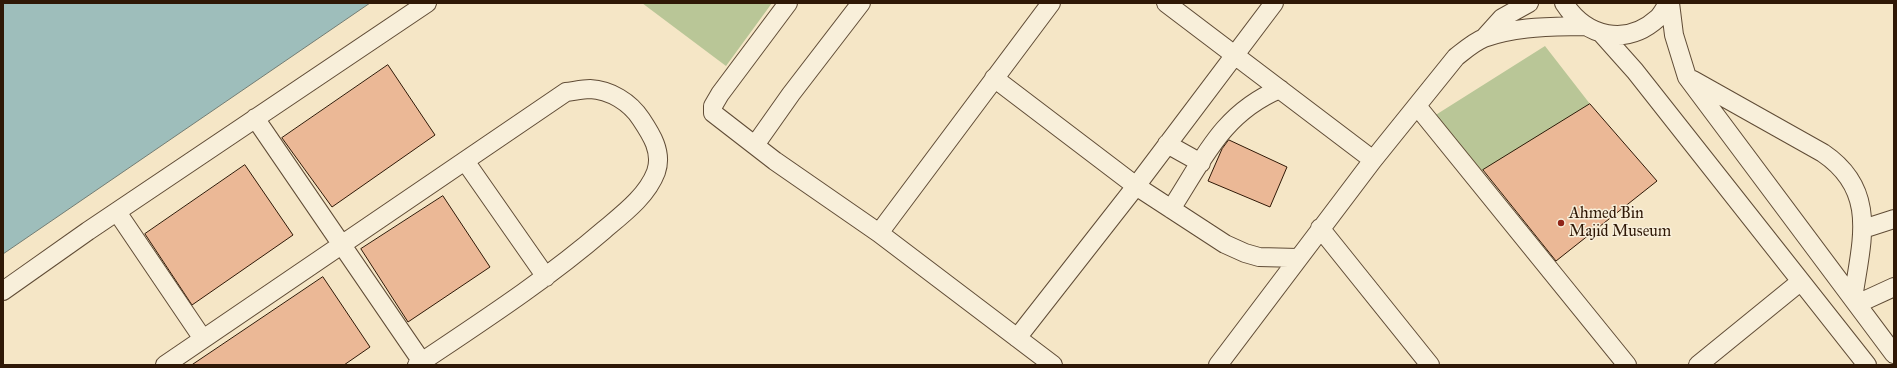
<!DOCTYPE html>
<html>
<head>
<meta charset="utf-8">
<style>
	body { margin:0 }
	#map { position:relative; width:1897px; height:368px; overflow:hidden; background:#f5e6c6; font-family:"IM FELL Great Primer",serif }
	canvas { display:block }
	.frame { position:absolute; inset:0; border:4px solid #2f1806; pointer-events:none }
</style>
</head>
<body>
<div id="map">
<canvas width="1897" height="368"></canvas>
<div class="frame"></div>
</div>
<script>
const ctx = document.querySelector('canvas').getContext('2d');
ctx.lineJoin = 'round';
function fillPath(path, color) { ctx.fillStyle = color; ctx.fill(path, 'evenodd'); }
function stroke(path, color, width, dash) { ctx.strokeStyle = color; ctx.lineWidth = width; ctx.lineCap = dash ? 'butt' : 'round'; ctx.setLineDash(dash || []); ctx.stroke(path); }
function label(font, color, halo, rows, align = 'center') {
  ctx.font = font + ' "IM FELL Great Primer",serif'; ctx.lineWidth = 3; ctx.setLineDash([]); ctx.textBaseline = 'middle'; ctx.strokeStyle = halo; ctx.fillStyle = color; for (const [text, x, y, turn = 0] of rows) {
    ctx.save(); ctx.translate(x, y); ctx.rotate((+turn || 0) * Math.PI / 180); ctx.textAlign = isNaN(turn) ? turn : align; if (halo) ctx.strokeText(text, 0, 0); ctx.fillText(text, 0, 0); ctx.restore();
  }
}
fillPath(new Path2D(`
	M642,3H772L726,66Z
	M1545,46L1590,104L1477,174L1434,116Z`), '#b9c697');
const water = new Path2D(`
	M3,3H370L3,254Z`);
fillPath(water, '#9ebebb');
stroke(water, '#727c73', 1);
const building = new Path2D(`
	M388,65L435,135L332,207L282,138Z
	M1590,104L1657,181L1556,261L1483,170Z
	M1229,140L1287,167L1270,207L1208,181L1222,149Z
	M245,165L293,235L192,305L145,234Z
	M443,196L490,267L408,322L361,249Z
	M323,277L370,347L344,365H192Z`);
fillPath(building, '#ebb896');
stroke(building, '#2f1806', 1);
const minor = new Path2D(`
	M788,3L720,94L713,106V113L775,161L879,233L1053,365
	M1166,3L1373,160
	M1564,3C1586,37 1626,47 1658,18C1662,14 1665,8 1668,3
	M1670,3L1674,35L1687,77L1894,354
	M1602,34L1635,71L1867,365
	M1484,38L1502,18L1529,3
	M994,78L1136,186L1225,244L1245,253L1259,257L1298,258
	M1693,80L1823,153C1879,191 1861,242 1853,299
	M1417,106L1627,365
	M255,118L422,362
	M1167,144L1201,163
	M755,145L791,94L861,3
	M465,161L546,277
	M1171,209C1203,160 1222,113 1280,89
	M117,212L203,339
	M1320,228L1430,365
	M1863,229L1894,219
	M879,233L1051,3
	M3,291L88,231L427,3
	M1857,304L1894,287
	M1017,338L1136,186L1274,3
	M165,365L566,92C574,91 583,89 590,89C610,90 630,102 641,119C651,134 663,152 656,172C647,196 623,214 604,230C546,280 481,322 417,365
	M1218,365L1373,160L1456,57C1465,50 1474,42 1484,38C1516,26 1551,27 1584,26
	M1698,365L1800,282`);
stroke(minor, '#604c36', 20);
stroke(minor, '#f8efda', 18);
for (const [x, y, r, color] of [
	[1561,223,4,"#8f2418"]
]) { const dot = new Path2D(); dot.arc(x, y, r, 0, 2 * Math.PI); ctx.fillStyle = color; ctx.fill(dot); stroke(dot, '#f8efda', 1.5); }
label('16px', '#2f1806', '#f8efda', [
	["Ahmed Bin",1569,214],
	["Majid Museum",1569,232]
], 'left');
</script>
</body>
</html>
